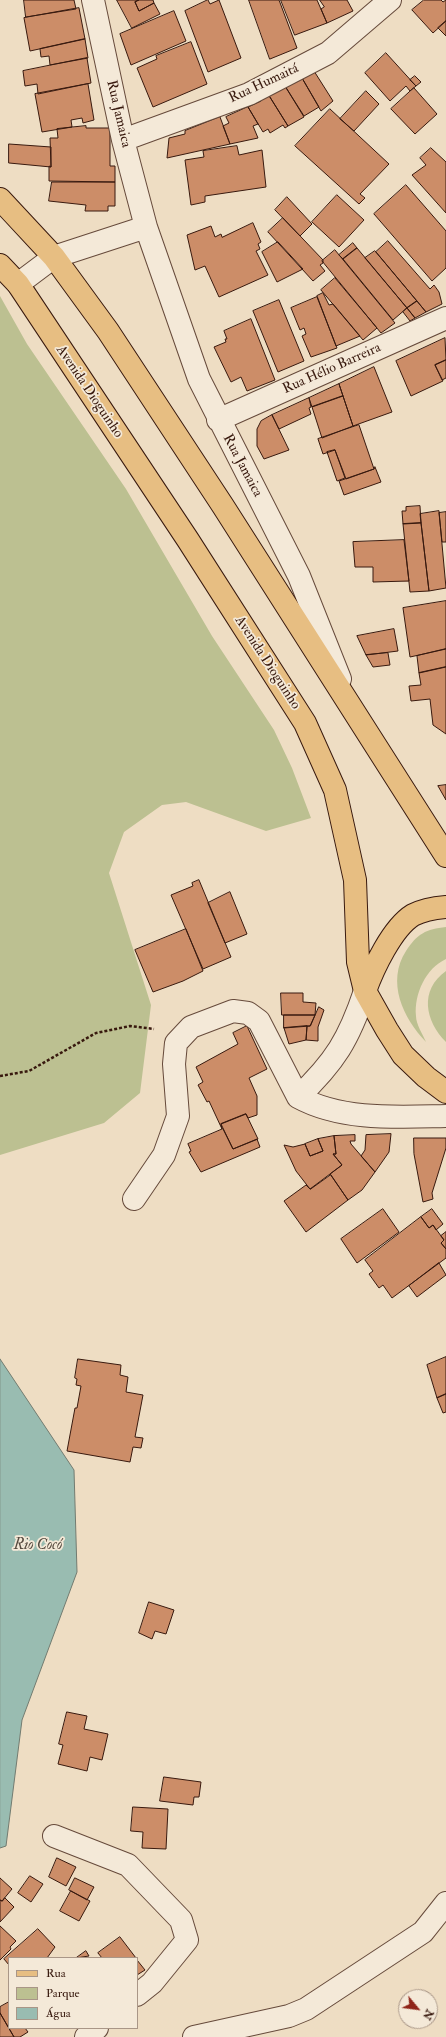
<!DOCTYPE html>
<html>
<head>
<meta charset="utf-8">
<style>
	body { margin:0 }
	#map { position:relative; width:446px; height:2037px; overflow:hidden; background:#eeddc3; font-family:"IM FELL Double Pica",serif }
	canvas { display:block }
	.legend { position:absolute; left:8px; top:1957px; width:130px; height:72px; box-sizing:border-box; background:#f4e9d8; border:1px solid #a99687; margin:0; padding:5px 7px; list-style:none; font-size:12px; color:#38190e }
	.legend li { display:flex; align-items:center; gap:8px; height:20px }
	.legend b { width:20px; border:1px solid #a99687 }
	.north { position:absolute; left:398px; top:1989px; width:40px; height:40px; box-sizing:border-box; background:#f4e9d8; border:1px solid #a99687; border-radius:50%; rotate:119deg; font-size:11px; font-weight:700; line-height:16px; text-align:center; color:#38190e }
	.north::after { content:''; display:block; margin:auto; width:14px; height:18px; background:#8f2418; clip-path:polygon(50% 0,100% 100%,50% 72%,0 100%) }
</style>
</head>
<body>
<div id="map">
<canvas width="446" height="2037"></canvas>
<ul class="legend">
<li><b style="height:5px;background:#e7be82"></b>Rua</li>
<li><b style="height:11px;background:#bcc091"></b>Parque</li>
<li><b style="height:11px;background:#99bcb1"></b>Água</li>
</ul>
<div class="north">N</div>
</div>
<script>
const ctx = document.querySelector('canvas').getContext('2d');
ctx.lineJoin = 'round';
function fillPath(path, color) { ctx.fillStyle = color; ctx.fill(path, 'evenodd'); }
function stroke(path, color, width, dash) { ctx.strokeStyle = color; ctx.lineWidth = width; ctx.lineCap = dash ? 'butt' : 'round'; ctx.setLineDash(dash || []); ctx.stroke(path); }
function label(font, color, halo, rows, align = 'center') {
  ctx.font = font + ' "IM FELL Double Pica",serif'; ctx.lineWidth = 3.5; ctx.setLineDash([]); ctx.textBaseline = 'middle'; ctx.strokeStyle = halo; ctx.fillStyle = color; for (const [text, x, y, turn = 0] of rows) {
    ctx.save(); ctx.translate(x, y); ctx.rotate((+turn || 0) * Math.PI / 180); ctx.textAlign = isNaN(turn) ? turn : align; if (halo) ctx.strokeText(text, 0, 0); ctx.fillText(text, 0, 0); ctx.restore();
  }
}
fillPath(new Path2D(`
	M0,296L27,344L126,489L212,636L274,730L292,768L311,818L266,831L186,802L162,805L124,832L109,873L151,1005L140,1093L104,1123L0,1155Z
	M446,927V959C426,968 414,994 416,1016C416,1024 423,1035 426,1042C403,1018 386,982 406,951C417,934 426,929 446,927Z
	M446,971V1042C425,1021 419,990 446,971Z`), '#bcc091');
const water = new Path2D(`
	M0,1359L74,1470L77,1572L22,1720L6,1846L0,1848Z`);
fillPath(water, '#99bcb1');
stroke(water, '#727b70', 1);
const building = new Path2D(`
	M24,0H74L76,9L26,17Z
	M117,0H139L135,2L139,11L154,3L160,14L132,28Z
	M139,0H153L154,3L139,11L135,2Z
	M208,0L210,4L219,0L241,58L208,72L185,11Z
	M249,0H279L297,48L270,59Z
	M281,0H317L327,23L295,35Z
	M320,0H347L353,11L327,23L321,9L324,7Z
	M424,0H441L443,2L446,0V21L433,33L412,10Z
	M79,8L85,39L30,51L24,18Z
	M174,11L186,41L131,65L120,34Z
	M446,21V36L438,28Z
	M85,39L88,58L50,65L49,56L41,57L40,49Z
	M191,42L207,84L153,107L137,68L157,59L156,56Z
	M386,53L416,86L410,91L406,86L390,101L365,73Z
	M87,58L91,83L38,94L37,84L25,86L23,71Z
	M314,71L333,101L321,111L302,78Z
	M415,76L421,82L416,86L410,80Z
	M302,78L319,107L304,116L285,86Z
	M88,84L94,120L83,123L82,118L71,120L72,127L42,132L35,94Z
	M285,86L304,117L288,126L268,94Z
	M414,88L437,114L415,134L391,109Z
	M366,91L379,104L354,131L340,119Z
	M268,94L288,126L285,128L283,125L270,133L268,129L263,132L248,107L261,101L260,98Z
	M248,107L258,124L253,126L258,138L230,144L223,126L229,123L226,117Z
	M330,109L389,164L360,194L365,198L359,204L295,146Z
	M220,117L230,144L167,158L169,138L185,134V131Z
	M86,126V128H110V166H115V182L49,181V166L51,167L50,138H58L57,129Z
	M9,144L51,147V167L9,163Z
	M237,146L239,155L262,150L266,187L205,196V202L191,205L185,160L204,157L203,151Z
	M431,148L446,162V213L412,175L426,165L420,158Z
	M52,182H115V206H108V211H85L86,205L49,201Z
	M406,185L446,231V268L432,281L374,214Z
	M337,195L364,220L339,247L312,222Z
	M287,197L312,224L300,236L275,210Z
	M283,218L323,260V263L320,265L325,271L313,281L268,232Z
	M253,223L261,242L258,244L260,249L256,251L268,275L219,297L205,266L195,270L187,235L211,226L215,237L221,234L222,237Z
	M388,241L430,289L434,285L439,292L442,304L426,312L376,252Z
	M278,242L303,269L277,282L262,252Z
	M353,243L357,248L343,259L339,255Z
	M357,248L407,308L393,320L343,259Z
	M335,250L395,323L381,333L322,261Z
	M375,251L417,301L407,308L365,258Z
	M335,278L377,328L363,340L321,290Z
	M323,293L329,305L333,304L360,336L336,346L317,296Z
	M317,297L337,348L311,357L302,336L306,334L304,328L300,330L291,308Z
	M279,300L304,361L278,372L253,311Z
	M417,301L426,312L415,318L407,308Z
	M407,308L415,318L410,321L403,312Z
	M251,319L275,380L247,391L241,377L231,382L214,347L226,342L225,339H227L224,331Z
	M445,338L446,360L435,365L443,381L411,396L396,361Z
	M446,360V378L442,380L435,365Z
	M374,367L392,412L353,426L339,384Z
	M339,384L343,396L312,407L309,398Z
	M343,396L353,426L322,438L312,407Z
	M309,398L311,407L309,408L311,414L279,429L272,415Z
	M272,415L289,450L264,459L257,446V429L261,421Z
	M359,425L374,469L346,479L335,450L323,454L318,439Z
	M335,450L345,478L337,481L327,452Z
	M375,467L381,482L344,495L339,481L374,469Z
	M420,506L421,523L403,524L402,511H406V507Z
	M439,511L446,588L429,591L420,514Z
	M446,512V542H442L439,513Z
	M421,523L429,591L410,592L403,524Z
	M404,540L409,581L373,582V567H355L353,542Z
	M446,601V649L410,657L403,608Z
	M394,629L398,651L366,655L357,636Z
	M446,649V667L419,673L417,656Z
	M388,653L390,665L373,667L366,655Z
	M446,667V734L433,725L430,699L411,701L409,686L421,685L419,673Z
	M446,785V800L438,786Z
	M199,880L231,957L203,969L171,895L193,886L192,883Z
	M230,892L247,934L225,943L208,903Z
	M186,929L203,971L183,981L153,992L135,950Z
	M281,993H303V1002L316,1003L315,1015H282Z
	M319,1007L324,1010L318,1027V1041L306,1040L307,1026H310Z
	M284,1015H315L310,1026L284,1028Z
	M247,1026L267,1069L249,1078L257,1096V1115L248,1118L246,1114L221,1124L222,1129L209,1101L207,1102L198,1085L203,1082L196,1067L238,1044L233,1033Z
	M307,1026L306,1040L289,1044L284,1028Z
	M246,1114L258,1139L233,1149L221,1124Z
	M223,1129L233,1149L257,1139L260,1147L201,1172L189,1152L191,1151L188,1144Z
	M391,1134L389,1152L375,1172L361,1156L365,1150L366,1135Z
	M355,1135V1141H350L351,1144L375,1172L362,1190L348,1200L330,1174L342,1165L333,1154H336L334,1136Z
	M334,1136L336,1154H333L342,1165L310,1189L296,1171L284,1145L293,1147L305,1144L310,1156L323,1151L318,1139Z
	M414,1138H446V1148L432,1193L433,1199L423,1202L414,1154Z
	M318,1139L323,1151L310,1156L305,1144Z
	M331,1175L348,1200L306,1232L284,1201L306,1185L310,1189Z
	M383,1209L399,1232L357,1263L341,1239Z
	M432,1209L443,1224L436,1230L433,1225L429,1228L421,1217Z
	M421,1217L429,1228L433,1225L444,1240L441,1243L446,1249V1258L392,1298L383,1285L379,1288L369,1274L373,1271L365,1260Z
	M446,1232V1249L441,1243L444,1240L441,1236Z
	M439,1263L446,1275L417,1297L409,1286Z
	M446,1357V1394L437,1398L427,1365Z
	M78,1359L121,1365L120,1375L128,1377L126,1392L143,1395L135,1437L143,1438L141,1448L133,1447L130,1462L67,1451L75,1408H77L81,1386L76,1385L77,1379L75,1378Z
	M446,1394V1412L443,1413L437,1398Z
	M149,1602L174,1610L166,1634L155,1631L152,1639L139,1633Z
	M67,1712L87,1716L84,1729L108,1734L102,1760L90,1757L87,1771L58,1764L63,1745L59,1744Z
	M164,1777L201,1782L199,1797H194L193,1805L160,1801Z
	M133,1807L168,1809L166,1849L142,1848L143,1832L131,1831Z
	M57,1858L76,1867L66,1886L49,1877Z
	M30,1876L43,1884L31,1902L18,1893Z
	M0,1878L12,1889L2,1901L0,1900Z
	M75,1878L94,1887L87,1900L69,1890Z
	M71,1891L90,1901L79,1921L60,1911Z
	M5,1898L14,1907L0,1922V1900L2,1901Z
	M0,1926L16,1941L10,1947L11,1949L0,1960Z
	M38,1929L55,1947L47,1958H9V1965L4,1959Z
	M120,1937L136,1958H102L98,1953Z
	M86,1951L89,1956L76,1958Z
	M137,1960L145,1970L137,1975Z
	M9,2002V2028H25L28,2032L20,2037H14L0,2013V2007Z
	M0,2013L14,2037H0Z`);
fillPath(building, '#cc8d68');
stroke(building, '#38190e', 1);
const minor = new Path2D(`
	M93,0L123,140L146,227L199,379L299,576L340,679
	M123,140L249,94L328,53L390,0
	M18,284L54,257L146,227
	M218,420L446,318
	M298,1097C335,1062 349,1039 365,991
	M134,1199L164,1155L178,1116L174,1064L176,1043L191,1027L233,1011L248,1013L259,1021L298,1097C342,1121 398,1117 446,1116
	M54,1836L128,1865L181,1920L187,1940L152,1983L137,1995
	M86,2037L97,2028
	M194,2037L289,2016L306,2009L423,1932L446,1903`);
const primary = new Path2D(`
	M0,199L54,257L108,331L223,506L446,856
	M0,265L18,284L188,540L305,723L335,790L355,880L358,962L365,991L387,1030L403,1055L426,1077L446,1092
	M365,991C373,969 392,928 413,915C423,910 435,908 446,907`);
stroke(minor, '#664a3b', 24);
stroke(primary, '#38190e', 24);
stroke(new Path2D(`
	M0,1076L29,1071L96,1033L130,1026L154,1029`), '#38190e', 2.5, [3, 2]);
stroke(minor, '#f4e9d8', 22);
stroke(primary, '#e7be82', 22);
label('14px', '#38190e', '#f4e9d8', [
	["Rua Humaitá",264,84,-25],
	["Rua Jamaica",118,114,77],
	["Rua Hélio Barreira",332,369,-24],
	["Avenida Dioguinho",89,392,56],
	["Rua Jamaica",242,466,62],
	["Avenida Dioguinho",267,663,57]
]);
label('italic 15px', '#554a3f', '#f4e9d8', [
	["Rio Cocó",38,1546]
]);
</script>
</body>
</html>
